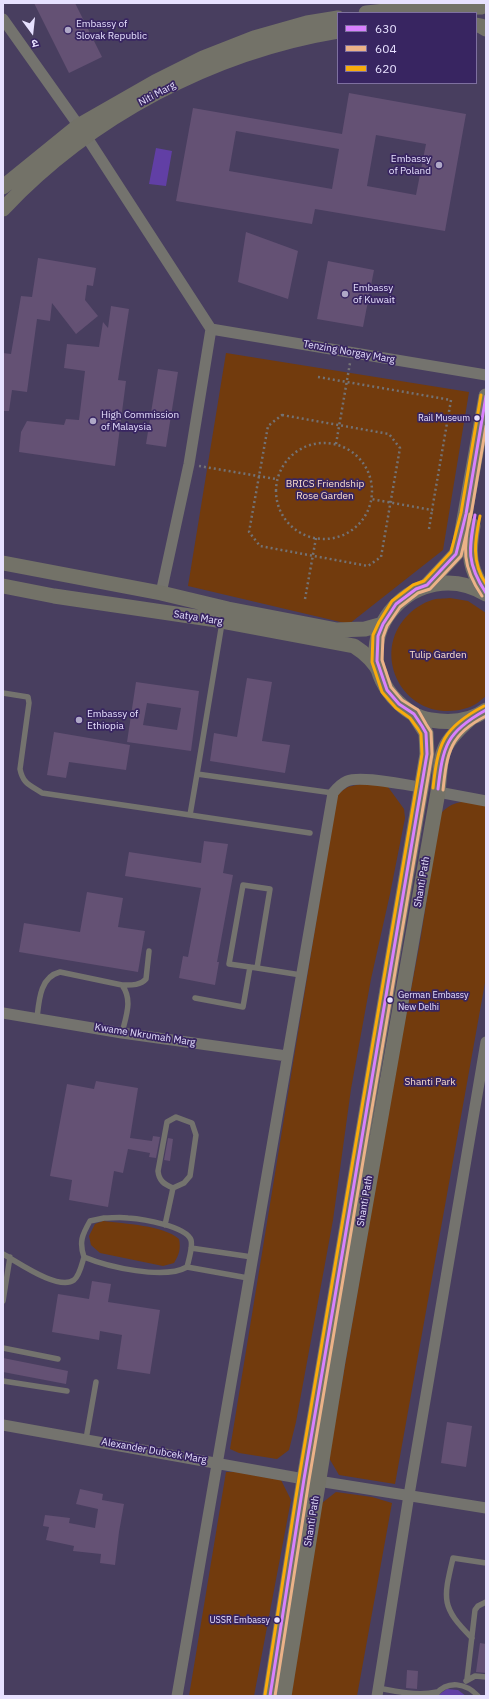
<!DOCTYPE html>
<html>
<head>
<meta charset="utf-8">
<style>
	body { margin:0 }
	#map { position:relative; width:489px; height:1699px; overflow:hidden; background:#483e5f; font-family:"IBM Plex Sans","Noto Sans Devanagari",sans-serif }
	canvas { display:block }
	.frame { position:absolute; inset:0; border:4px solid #e7e1ff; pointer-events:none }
	.legend { position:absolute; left:337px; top:12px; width:140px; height:72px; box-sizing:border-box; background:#382561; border:1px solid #7e70a0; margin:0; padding:5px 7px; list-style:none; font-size:12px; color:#e7e1ff }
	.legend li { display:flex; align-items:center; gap:8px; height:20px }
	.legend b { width:20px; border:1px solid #7e70a0 }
	.north { position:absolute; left:12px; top:12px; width:40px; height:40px; -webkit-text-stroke:3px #382561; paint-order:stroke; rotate:165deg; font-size:11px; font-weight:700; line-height:16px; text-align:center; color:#e7e1ff }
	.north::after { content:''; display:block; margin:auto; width:14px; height:18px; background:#e7e1ff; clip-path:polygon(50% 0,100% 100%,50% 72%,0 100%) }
</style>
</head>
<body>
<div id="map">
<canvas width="489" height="1699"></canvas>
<div class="frame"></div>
<ul class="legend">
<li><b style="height:5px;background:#d880ff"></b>630</li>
<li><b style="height:5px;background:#ebb288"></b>604</li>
<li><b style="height:5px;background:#f8ab0d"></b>620</li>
</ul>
<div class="north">उ</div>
</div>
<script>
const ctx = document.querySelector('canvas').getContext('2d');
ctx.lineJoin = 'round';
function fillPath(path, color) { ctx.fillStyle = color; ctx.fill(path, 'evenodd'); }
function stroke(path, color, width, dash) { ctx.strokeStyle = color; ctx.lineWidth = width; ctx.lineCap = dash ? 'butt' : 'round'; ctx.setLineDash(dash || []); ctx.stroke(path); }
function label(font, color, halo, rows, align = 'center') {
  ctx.font = font + ' "IBM Plex Sans",sans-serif'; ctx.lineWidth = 3.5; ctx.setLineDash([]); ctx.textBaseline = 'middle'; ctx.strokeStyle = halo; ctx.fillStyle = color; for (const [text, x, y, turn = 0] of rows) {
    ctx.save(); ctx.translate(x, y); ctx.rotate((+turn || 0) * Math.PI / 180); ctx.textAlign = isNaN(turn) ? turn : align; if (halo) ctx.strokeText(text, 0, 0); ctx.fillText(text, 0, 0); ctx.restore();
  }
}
fillPath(new Path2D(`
	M226,353L469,392L443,550L349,624L188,586Z
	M450,598L468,601L486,613V696C482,699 478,703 474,705C465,710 454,711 444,711C396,708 373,648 409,614C415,608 423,603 432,600C437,598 444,599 450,598Z
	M369,782L388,787L404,809L405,818L390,894L371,979L351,1089L333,1220L296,1422L289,1450L277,1459L239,1453L230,1449L337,794L348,787Z
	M476,800L486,806V977L395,1484L339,1475L329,1458L396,1068L420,942L440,814C452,802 459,802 476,800Z
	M103,1221C125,1224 163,1225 179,1239C181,1249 179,1255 174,1263L163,1266L100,1253L91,1245L89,1236L95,1224Z
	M226,1472H236L281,1480L291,1500L254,1696H189Z
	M336,1492L372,1497L392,1503L357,1696H291L322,1503Z`), '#723b0d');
fillPath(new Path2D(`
	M156,148L172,151L166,186L149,184Z
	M447,1689L458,1690L466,1696H437Z`), '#613fa5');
fillPath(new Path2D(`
	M34,3H75L102,57L69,73Z
	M349,93L466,114L445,231L315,209L312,224L176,201L193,108L342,134ZM236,131L339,149L332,189L229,171ZM376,135L426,144L416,195L367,186Z
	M246,232L298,251L288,299L238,282Z
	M38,258L96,268L93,286L87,285L85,300L98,316L76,334L52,303L50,321L37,319L27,392L12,390L9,411H3V353L11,354L21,296L32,297Z
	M328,261L374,270L363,327L317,319Z
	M111,306L129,309L118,380L126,381L115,466L19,452L21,432L27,421L64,425L66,419L79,420L85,371L64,368L67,344L99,347L103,322L108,328Z
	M158,369L178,372L166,447L146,444Z
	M247,678L272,682L262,741L290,745L285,773L210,761L214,733L237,737Z
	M136,682L199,691L191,751L127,742ZM147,703L181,708L177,730L143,725Z
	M54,732L130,745L126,770L69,762L66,778L47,775Z
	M204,841L228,844L223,873L233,875L217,962H219L215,985L179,978L183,956L188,957L201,888L125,876L129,852L201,863Z
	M87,892L123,898L118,927L145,931L138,972L19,952L24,923L80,932Z
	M96,1081L138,1088L130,1138L152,1141L153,1136L160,1137L156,1158L149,1157L150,1153L128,1149L123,1173L114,1171L108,1207L69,1200L72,1180L50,1176L67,1084L94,1089Z
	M168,1138L173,1139L170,1161L164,1160Z
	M92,1281L111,1284L108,1302L160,1310L150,1374L117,1369L122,1335L100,1331L99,1340L52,1332L58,1294L89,1299Z
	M3,1358L68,1371L66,1384L3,1372Z
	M447,1422L472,1426L466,1467L441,1463Z
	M80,1489L103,1494L102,1500L124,1504L119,1532L115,1565L100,1563L101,1554L73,1551L74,1546L46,1540L49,1527L43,1526L45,1515L70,1518L69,1523L95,1528L98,1509L76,1504Z
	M480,1643L486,1644V1673L476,1672Z
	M407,1670L418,1671L417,1689L406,1688Z`), '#645174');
stroke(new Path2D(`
	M318,377L451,400L432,510L371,499
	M282,415L389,434L400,448L381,557L368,566L260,546L249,532L268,426Z
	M276 491a48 48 0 1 1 96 0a48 48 0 1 1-96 0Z
	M336,444L350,363
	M199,466L276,479
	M429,529L432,510
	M305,599L316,538`), '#737274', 2.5, [2, 3]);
stroke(new Path2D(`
	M3,693L28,697L29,703L20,769C23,784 30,785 42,793L190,815
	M197,774L222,623
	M310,833L190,815L197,774L333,793
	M257,968L229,964L243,885L270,889L257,968L301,975
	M122,985C130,985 140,986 146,979L149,951
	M195,998L243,1007L250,967
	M37,1018C39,1000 40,977 60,972L122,985C133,1000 126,1016 122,1033
	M176,1117L192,1123L196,1135L190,1176L184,1183L173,1188C164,1184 159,1181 158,1171L167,1122Z
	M104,1218C112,1218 120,1217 128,1218C142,1219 186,1226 191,1240C193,1247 189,1259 187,1267C164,1280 108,1267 84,1257C79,1242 82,1235 90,1221Z
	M165,1225L173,1188
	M191,1248L252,1257
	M3,1254C18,1262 58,1291 74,1280C80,1275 82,1263 84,1257
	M187,1267L248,1278
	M3,1301L10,1257
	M3,1348L58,1359
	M3,1381L67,1391
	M86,1439L96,1382
	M472,1638C441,1607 443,1600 453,1558L486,1563
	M467,1679L475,1610L478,1606L486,1602
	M466,1681L475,1676L486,1677
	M378,1688C398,1692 418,1696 437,1692
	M436,1694C448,1680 466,1683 478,1696`), '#74736e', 5.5);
stroke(new Path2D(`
	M3,19L86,136L211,329L189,464L161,593
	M211,329L486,375
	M438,792L486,801
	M3,1013L122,1033L287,1056
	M3,1425L304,1479
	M318,1481L486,1508
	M177,1696L333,793C337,788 340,784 347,781C361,775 404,785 421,787
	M377,1696L409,1495L486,1042`), '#74736e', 11);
stroke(new Path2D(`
	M366,13L415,8L481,7L486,5
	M476,25L481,26L486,29
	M3,187L78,126L155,82L203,58L254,38L307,23L338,18
	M3,209C91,116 212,52 338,31
	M473,526C468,555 469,569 486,593
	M3,563L161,593L228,609L337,630L365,629L383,624
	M427,585L456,554L460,542L486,396
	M3,586L54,596L210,619L354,646C365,653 374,661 380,673
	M486,594C418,553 341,635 393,697C403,708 416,718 431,720C450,723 470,722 486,710
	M270,1696L304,1479L427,754L426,733L414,714
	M284,1696L338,1361L438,792C442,752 439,746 471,718`), '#737268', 15);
stroke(new Path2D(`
	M475,515C469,549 466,563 486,593
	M438,789C443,746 446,732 486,710
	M270,1696L304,1479L427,754L426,733L422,726L414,714L399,704L387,690L377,661L378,636L383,624L396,604L416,589L427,585L456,554L466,514L486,396`), '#d880ff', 3);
stroke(new Path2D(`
	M470,514C464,549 461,565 482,596
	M443,790C447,752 450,734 486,716
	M275,1696L309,1480L432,754L431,732L426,724L418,710L402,700L391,687L382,660L383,637L387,626L400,607L418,593L430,589L461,556L471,515L486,426`), '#ebb288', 3);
stroke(new Path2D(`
	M480,516C475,540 471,562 486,584
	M433,788C438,744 442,728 484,706
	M265,1695L299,1478L422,754L421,734L418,729L410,718L396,708L382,692L372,662L373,635L379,622L392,601L413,585L424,581L451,552L461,513L481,395`), '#f8ab0d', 3);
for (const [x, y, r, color] of [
	[68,30,4,"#afa8c7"],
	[439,165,4,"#afa8c7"],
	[345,294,4,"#afa8c7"],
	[477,418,3.5,"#e7e1ff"],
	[93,421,4,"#afa8c7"],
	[79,720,4,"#afa8c7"],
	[390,1000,3.5,"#e7e1ff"],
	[277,1620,3.5,"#e7e1ff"]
]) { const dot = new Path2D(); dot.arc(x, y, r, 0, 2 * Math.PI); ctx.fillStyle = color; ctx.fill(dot); stroke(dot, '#382561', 1.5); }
label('9px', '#e7e1ff', '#382561', [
	["Rail Museum",470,418],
	["German Embassy",398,995,"left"],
	["New Delhi",398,1007,"left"],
	["USSR Embassy",270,1620]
], 'right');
label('10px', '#e7e1ff', '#382561', [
	["Embassy of",76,24],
	["Slovak Republic",76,36],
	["Embassy",431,159,"right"],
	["of Poland",431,171,"right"],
	["Embassy",353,288],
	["of Kuwait",353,300],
	["High Commission",101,415],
	["of Malaysia",101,427],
	["Embassy of",87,714],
	["Ethiopia",87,726]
], 'left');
label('10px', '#e7e1ff', '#382561', [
	["Niti Marg",157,94,-28],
	["Tenzing Norgay Marg",349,352,10],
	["Satya Marg",198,618,9],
	["Shanti Path",422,882,-80],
	["Kwame Nkrumah Marg",145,1035,9],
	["Shanti Path",365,1201,-80],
	["Alexander Dubcek Marg",154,1451,10],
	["Shanti Path",312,1521,-81]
]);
label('10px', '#fadecc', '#382561', [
	["BRICS Friendship",325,484],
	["Rose Garden",325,496],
	["Tulip Garden",438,655],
	["Shanti Park",430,1082]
]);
</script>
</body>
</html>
